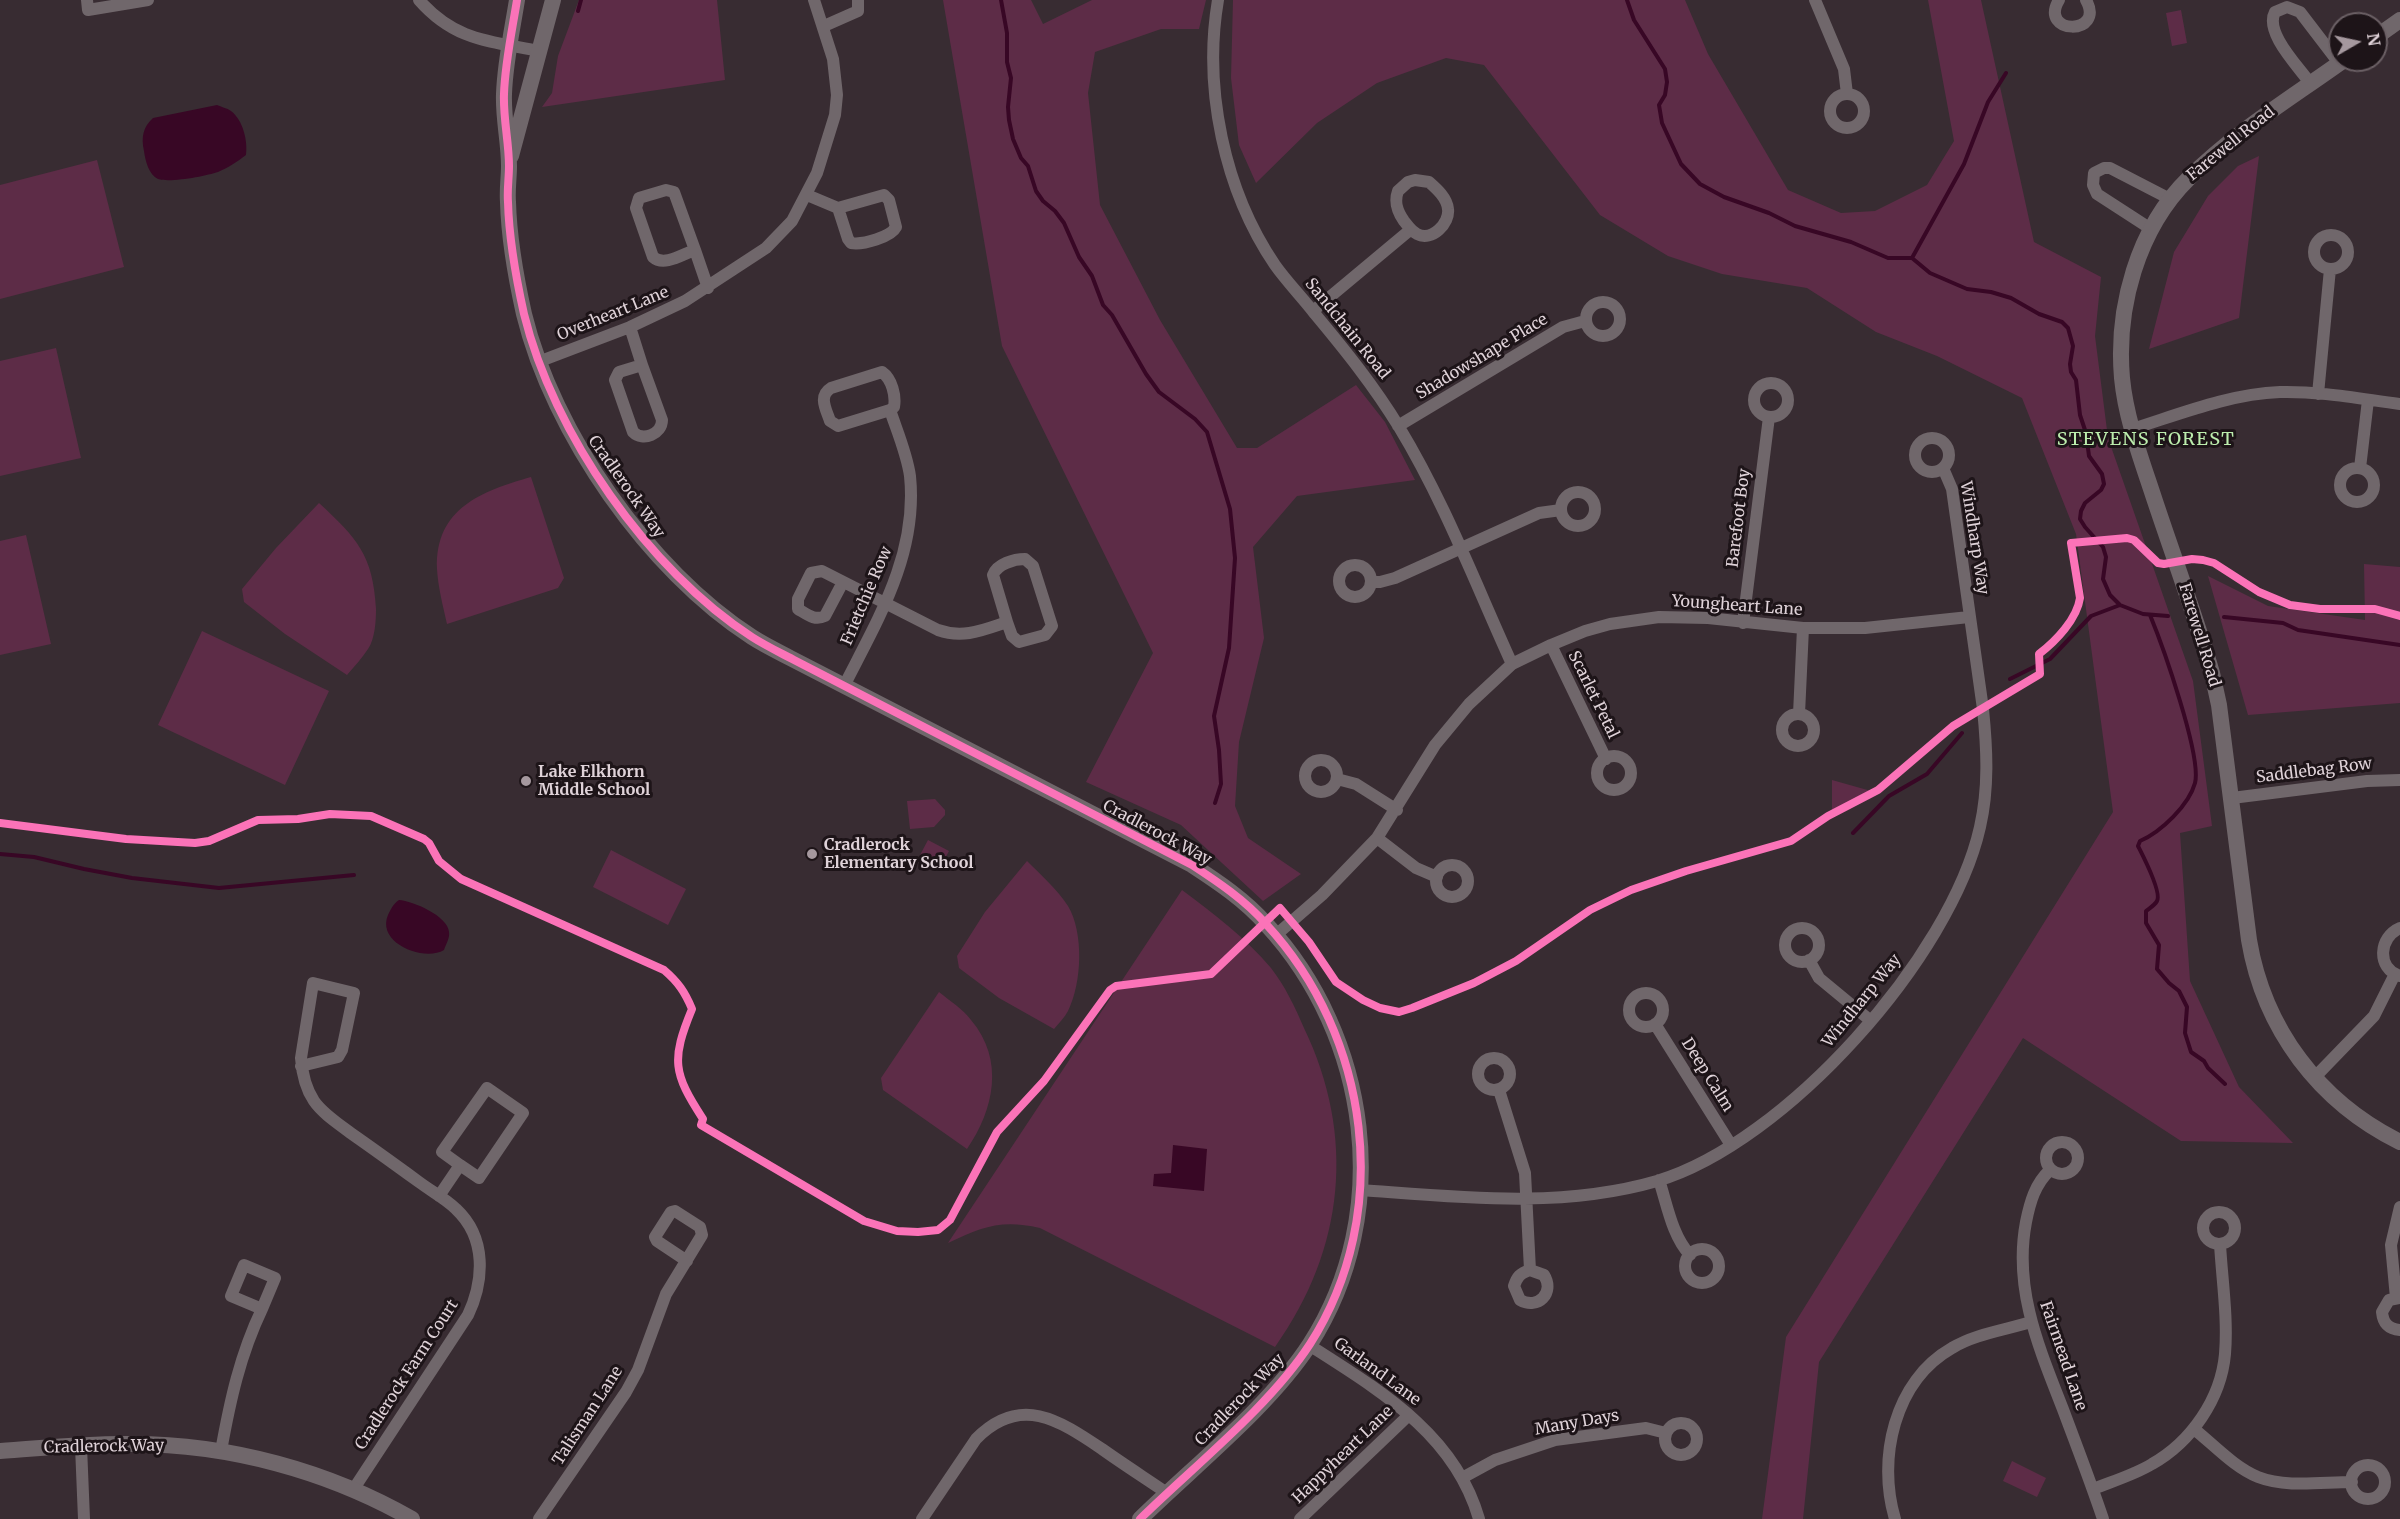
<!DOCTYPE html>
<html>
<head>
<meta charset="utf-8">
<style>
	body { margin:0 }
	#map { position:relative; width:2400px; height:1519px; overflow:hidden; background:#382c32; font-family:Merriweather,serif }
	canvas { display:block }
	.north { position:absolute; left:2328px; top:12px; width:60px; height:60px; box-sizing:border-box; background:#1d1418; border:2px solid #6b6065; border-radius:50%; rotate:81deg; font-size:16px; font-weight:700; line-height:24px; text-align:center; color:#dfd2d8 }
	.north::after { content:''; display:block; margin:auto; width:21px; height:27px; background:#a5989e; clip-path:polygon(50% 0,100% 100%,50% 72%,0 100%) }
</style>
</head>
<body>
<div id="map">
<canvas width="2400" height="1519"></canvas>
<div class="north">N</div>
</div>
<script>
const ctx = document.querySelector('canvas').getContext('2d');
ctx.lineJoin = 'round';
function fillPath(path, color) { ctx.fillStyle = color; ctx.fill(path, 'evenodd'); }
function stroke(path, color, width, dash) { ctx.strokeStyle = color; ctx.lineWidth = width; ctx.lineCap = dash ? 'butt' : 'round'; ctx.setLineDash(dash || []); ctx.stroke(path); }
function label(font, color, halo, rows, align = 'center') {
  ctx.font = font + ' Merriweather,serif'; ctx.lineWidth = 6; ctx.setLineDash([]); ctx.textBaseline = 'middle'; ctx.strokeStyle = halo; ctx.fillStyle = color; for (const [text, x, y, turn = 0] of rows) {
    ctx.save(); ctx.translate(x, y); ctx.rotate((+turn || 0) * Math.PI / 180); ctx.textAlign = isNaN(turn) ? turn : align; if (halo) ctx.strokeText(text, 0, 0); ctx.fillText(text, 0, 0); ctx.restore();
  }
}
fillPath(new Path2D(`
	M579,0H717L725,80L542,107L552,93L558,56Z
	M943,0H1031L1043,24L1092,0H1206L1199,29H1161L1095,52L1088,93L1100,205L1160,320L1237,448H1257L1356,385L1385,422L1415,480L1297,496L1253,547L1264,638L1239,742L1235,806L1248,838L1301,874L1263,901L1181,825L1086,782L1153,653L1002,346Z
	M1233,0H1685L1708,54L1788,190L1841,213L1875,211L1927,185L1954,141L1928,0H1981L2034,242L2101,277L2095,336L2108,438L2193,681L2212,826L2180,833L2190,981L2239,1087L2293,1143L2181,1141L2023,1038L1819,1362L1803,1519H1762L1786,1337L2113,812L2076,534L2022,398L1937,356L1876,332L1807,288L1722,274L1668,256L1600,215L1484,65L1446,58L1377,83L1317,123L1256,183L1239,145L1231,78Z
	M2181,10L2187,43L2172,46L2166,13Z
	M2259,156L2239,318L2149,349L2174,252L2208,196L2238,166Z
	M97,160L124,267L0,299V185Z
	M56,348L81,458L0,476V361Z
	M531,477L564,578L558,588L447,624C443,606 438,587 437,569C435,508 482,491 531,477Z
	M319,503C357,538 373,555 376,609C376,621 375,639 368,649C362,658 354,667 347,675L285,634L244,602L242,589L276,548Z
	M26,535L51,644L0,655V541Z
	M2364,564L2400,567V703L2248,715L2208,576L2268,606L2365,620Z
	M202,631L329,691L285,785L158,725Z
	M1832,780L1871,791L1832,812Z
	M935,799L945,810V815L934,827L910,829L907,801Z
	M928,840L949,851L941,866L920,855Z
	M611,850L686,889L668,925L593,887Z
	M1027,861C1041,875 1057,889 1068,906C1084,933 1082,983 1068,1011C1065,1017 1059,1023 1054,1029L999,998L959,968L957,956L985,912Z
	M1182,890C1213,913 1246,938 1271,968C1285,986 1295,1007 1304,1028C1356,1136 1345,1249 1275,1347L1040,1228C1001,1219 982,1227 948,1243Z
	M939,992C950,1001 963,1009 971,1020C1005,1060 994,1110 967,1149L883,1090L881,1078Z
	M2012,1461L2046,1478L2037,1497L2003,1481Z`), '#5d2c47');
fillPath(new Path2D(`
	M217,105C221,107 227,108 231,111C243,120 248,141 246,155C238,161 228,168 218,172C206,176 170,183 158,179C149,175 145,160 144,151C141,137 143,127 153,118Z
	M399,900C413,901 448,916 449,932C450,938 446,944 444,950C424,962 376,943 388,915C391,909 393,904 399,900Z
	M1173,1145L1207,1149L1204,1191L1153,1186L1154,1174L1171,1173Z`), '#380725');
stroke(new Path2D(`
	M1001,0L1007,33V62L1011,78L1008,107L1009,120L1013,139L1021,158L1028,166L1036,191L1043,201L1055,211L1064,223L1079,257L1092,276L1103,305L1112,315L1146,374L1159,392L1195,419L1207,432L1230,509L1235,558L1229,648L1214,716L1219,750L1221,784L1215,803
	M1627,0L1634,20L1665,69L1667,82L1665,95L1659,105L1662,123L1681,164L1700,184L1724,197L1769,213L1795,226L1851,242L1888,258H1912L1930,273L1967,289L1991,292L2011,298L2039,314L2062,322L2068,328L2073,346L2070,364L2071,372L2076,380L2080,415L2086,433L2089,456L2102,474L2104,484L2101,490L2085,503L2081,511L2080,519L2085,527L2103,547L2106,557L2103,579L2110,595L2120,605L2143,614L2168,616
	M578,11L581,0
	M1912,258L1964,164L1988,102L2006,73
	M2150,615C2162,644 2202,756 2195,783C2189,805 2161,832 2140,841L2138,846C2143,856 2162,892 2157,901C2155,905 2150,908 2146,911V923L2159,945L2157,969L2169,983L2179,991L2187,1007L2185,1033L2191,1052L2204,1061L2208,1068L2225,1084
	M2224,617L2283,623L2298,630L2400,645
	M2010,679L2050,659L2091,616L2120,605
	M1853,833L1889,796L1927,774L1962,733
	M0,854L34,857L84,869L132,878L219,888L354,875`), '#380725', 4);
stroke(new Path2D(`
	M87,0L88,10L148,0
	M419,0C455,41 489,41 540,51
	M1218,0C1203,88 1224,190 1275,265C1287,282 1302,297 1315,314C1345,350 1374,386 1399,427C1444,501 1476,585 1512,664
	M1815,0L1844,69L1847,94
	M2059,0C2038,35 2106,36 2086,0
	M824,26L858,11V0
	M2310,83C2298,66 2264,32 2275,12L2287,7L2300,12L2339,63
	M1830 111a17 17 0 1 1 34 0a17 17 0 1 1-34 0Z
	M1415,180L1429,182C1437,189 1447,198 1448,209C1450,223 1432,242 1417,234C1411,231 1408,226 1404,221C1397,211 1394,202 1398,191L1408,182Z
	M807,195L838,208L884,195L889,200L896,227C891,237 863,245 851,243L848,239L838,208
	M2151,229L2097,194L2093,185L2094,173L2104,168H2110L2170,199
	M2314 252a17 17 0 1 1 34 0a17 17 0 1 1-34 0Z
	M695,250L674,192L666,190L639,198L636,208L653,257C664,267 683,254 695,250L708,288
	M1586 319a17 17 0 1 1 34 0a17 17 0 1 1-34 0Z
	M1313,311L1410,230
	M630,327L642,365L619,372L615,380L633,432C643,442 662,434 662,420L642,365
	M538,362L630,327L685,301L766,248L792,221L817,173L835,115L837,95L833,59L814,0
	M1754 400a17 17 0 1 1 34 0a17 17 0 1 1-34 0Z
	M2318,394L2330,269
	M1398,426L1563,327L1585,321
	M2132,429C2180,414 2229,394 2280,392C2320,391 2361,399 2400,404
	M1915 455a17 17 0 1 1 34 0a17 17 0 1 1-34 0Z
	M2360,468L2368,400
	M2340 485a17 17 0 1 1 34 0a17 17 0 1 1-34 0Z
	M1561 509a17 17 0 1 1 34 0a17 17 0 1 1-34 0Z
	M1339 581a16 16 0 1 1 32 0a16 16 0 1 1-32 0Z
	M843,582L825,616C815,621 808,615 798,609V599L811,573L822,571L938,630C963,639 983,630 1007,622L993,575C997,564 1014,559 1025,559L1033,566L1052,626L1045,635L1019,642L1012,636L1007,622
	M1371,582H1380L1395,578L1539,513L1561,510
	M1743,623L1769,417
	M1551,645L1606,759
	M844,686C878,619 918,554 910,476C907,454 897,431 890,410L838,426L830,421C826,409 818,396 831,388L882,372C892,379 896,396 894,407L890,410
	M1782 730a16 16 0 1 1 32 0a16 16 0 1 1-32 0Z
	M1799,714L1803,628
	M1597 773a17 17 0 1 1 34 0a17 17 0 1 1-34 0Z
	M1305 776a16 16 0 1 1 32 0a16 16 0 1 1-32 0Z
	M1337,779L1356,784L1397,810
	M2232,798L2367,781L2400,780
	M1377,838L1416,868L1437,877
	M1436 881a16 16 0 1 1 32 0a16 16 0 1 1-32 0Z
	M2400,928C2379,937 2376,968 2400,976
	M1785 945a17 17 0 1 1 34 0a17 17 0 1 1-34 0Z
	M1276,935L1322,895L1377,838L1435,745L1469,704L1512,664L1551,645L1585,631L1610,624L1659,617L1708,618L1803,628H1865L1969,617
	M1809,960L1819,978L1871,1021
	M1629 1010a17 17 0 1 1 34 0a17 17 0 1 1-34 0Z
	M1655,1024L1731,1145
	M1478 1074a16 16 0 1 1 32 0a16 16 0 1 1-32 0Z
	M301,1066L338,1057L342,1050L354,993L313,983L301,1058C302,1072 306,1089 314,1101C323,1114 339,1124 352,1134C375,1150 397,1166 419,1182C431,1191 446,1199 456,1209C487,1238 484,1281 468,1315L353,1490
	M2315,1077L2374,1016L2395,974
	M1499,1090L1525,1173L1530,1270C1520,1273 1517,1277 1514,1286L1520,1300C1538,1310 1555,1293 1544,1275L1530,1270
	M2046 1158a16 16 0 1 1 32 0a16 16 0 1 1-32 0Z
	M2050,1170C2035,1184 2030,1202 2026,1222C2013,1290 2040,1350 2064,1412C2077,1447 2091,1483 2103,1519
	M1659,1180C1667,1204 1672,1236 1690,1255
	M1361,1190C1458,1197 1561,1209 1657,1181C1785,1143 1951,957 1980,827C1989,788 1987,749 1983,709L1952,489L1943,468
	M439,1196L460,1165L479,1178L523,1113L487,1088L442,1152L460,1165
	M2203 1228a16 16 0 1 1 32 0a16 16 0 1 1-32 0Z
	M1685 1266a17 17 0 1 1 34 0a17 17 0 1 1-34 0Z
	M2396,1298L2391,1245L2400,1207
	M2400,1298L2389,1300L2382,1312C2383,1323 2388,1329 2400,1330
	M1309,1345C1379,1390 1455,1434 1479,1519
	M1665 1439a16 16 0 1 1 32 0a16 16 0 1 1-32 0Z
	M2194,1429C2214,1445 2235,1468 2258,1477C2286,1488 2322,1482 2352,1482
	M81,1446L84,1519
	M221,1451C230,1401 240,1355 262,1309L231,1296L244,1265L275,1278L262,1309
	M2351 1482a17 17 0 1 1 34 0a17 17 0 1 1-34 0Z
	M1462,1478L1495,1460L1555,1440L1646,1428L1666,1433
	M2093,1489C2113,1481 2134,1475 2152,1464C2191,1442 2221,1399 2225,1354C2228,1318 2222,1280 2220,1244
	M539,1519L626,1392L638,1370L666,1294L702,1235L700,1227L675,1211L671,1212L655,1237L657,1241L687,1261
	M922,1519L976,1439C1020,1394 1059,1420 1102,1449C1123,1464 1145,1478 1167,1493
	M1300,1519L1409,1415
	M1895,1519C1877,1459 1894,1381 1952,1348C1975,1334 2005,1330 2031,1322`), '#70676b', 12);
stroke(new Path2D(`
	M517,0C512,31 505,63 504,94C503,118 509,142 509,166C509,178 507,190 508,202C509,240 516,278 524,314C553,433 649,571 752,637C766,646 781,653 796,661L1192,865C1218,882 1245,900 1266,924C1370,1036 1394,1213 1310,1344C1269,1407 1194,1466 1140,1519
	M2376,37L2400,20
	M2344,60C2291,98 2235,132 2189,178C2137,229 2116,308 2122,378C2126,420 2142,461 2155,501C2174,558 2195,615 2212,673L2219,705L2249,940C2264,1029 2319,1102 2400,1142
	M511,156L553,0
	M0,1451C44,1448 88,1443 132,1444C229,1444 328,1471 412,1519`), '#70676b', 16);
stroke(new Path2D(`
	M517,0C512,31 505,63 504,94C503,118 509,142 509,166C509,178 507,190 508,202C509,240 516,278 524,314C553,433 649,571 752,637C766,646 781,653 796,661L1192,865C1218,882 1245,900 1266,924C1370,1036 1394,1213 1310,1344C1269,1407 1194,1466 1140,1519
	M0,823L126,839L195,843L209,841L258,820L298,819L330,814L371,816L424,839L429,843L439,861L461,879L664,970C678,982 685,992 692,1009C671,1060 673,1073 703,1119L701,1125L864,1221L897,1231L918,1232L938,1230L950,1220L997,1132L1044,1081L1110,990L1116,986L1211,974L1280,908L1309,942L1336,982L1363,1000L1380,1008L1399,1012L1412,1008L1474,983L1516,961L1590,910L1631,890L1686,871L1791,841L1828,816L1878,790L1953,726L2040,674L2039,654C2056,641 2077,619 2080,598L2071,543L2127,538L2134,540L2158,563L2164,564L2192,559L2203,560L2214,563L2259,592L2290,605L2320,609H2375L2400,616`), '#fb73b8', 8);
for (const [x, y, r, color] of [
	[526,781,6,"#a5989e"],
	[812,854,6,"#a5989e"]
]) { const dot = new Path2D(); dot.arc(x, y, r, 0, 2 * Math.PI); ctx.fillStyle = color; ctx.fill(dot); stroke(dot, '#1d1418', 2); }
label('16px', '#dfd2d8', '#1d1418', [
	["Farewell Road",2231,144,-39],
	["Overheart Lane",613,314,-22],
	["Sandchain Road",1347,329,51],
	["Shadowshape Place",1482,357,-31],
	["Cradlerock Way",626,487,55],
	["Barefoot Boy",1739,518,-83],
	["Windharp Way",1974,538,81],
	["Frietchie Row",867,596,-67],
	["Youngheart Lane",1737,606,4],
	["Farewell Road",2199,635,73],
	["Scarlet Petal",1593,695,64],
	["Saddlebag Row",2314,771,-7],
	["Cradlerock Way",1157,833,28],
	["Windharp Way",1862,1001,-51],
	["Deep Calm",1707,1075,58],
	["Fairmead Lane",2063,1356,71],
	["Garland Lane",1377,1372,36],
	["Cradlerock Farm Court",407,1375,-57],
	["Cradlerock Way",1240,1400,-46],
	["Talisman Lane",588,1416,-57],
	["Many Days",1577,1423,-10],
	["Cradlerock Way",104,1447,-1],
	["Happyheart Lane",1343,1455,-44]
]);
label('bold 16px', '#dfd2d8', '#1d1418', [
	["Lake Elkhorn",538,772],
	["Middle School",538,790],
	["Cradlerock",824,845],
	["Elementary School",824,863]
], 'left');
ctx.letterSpacing = '1.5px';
label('18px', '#bcedad', '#1d1418', [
	["STEVENS FOREST",2146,440]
]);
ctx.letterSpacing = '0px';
</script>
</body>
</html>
